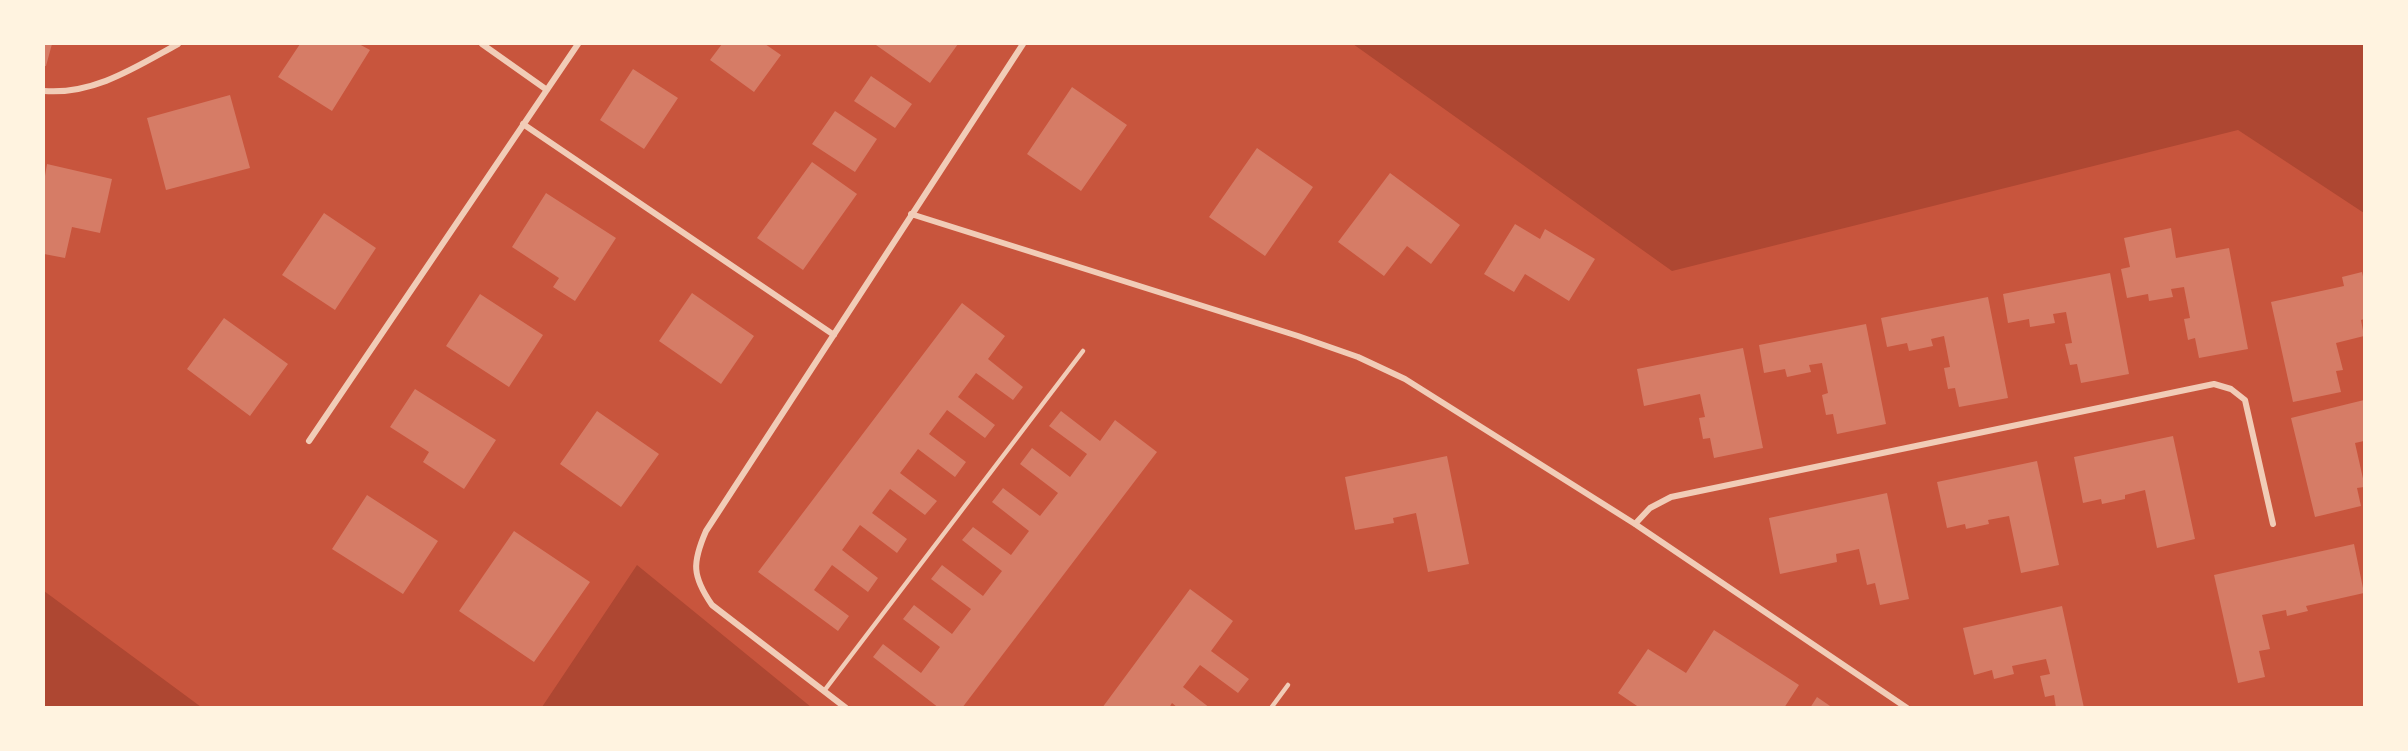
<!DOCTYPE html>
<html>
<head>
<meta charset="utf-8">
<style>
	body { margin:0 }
	#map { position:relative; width:2408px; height:751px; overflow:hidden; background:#c8553d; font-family:Signika,sans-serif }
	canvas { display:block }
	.frame { position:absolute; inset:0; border:45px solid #fff3e0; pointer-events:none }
</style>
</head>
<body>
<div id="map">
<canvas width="2408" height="751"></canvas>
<div class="frame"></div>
</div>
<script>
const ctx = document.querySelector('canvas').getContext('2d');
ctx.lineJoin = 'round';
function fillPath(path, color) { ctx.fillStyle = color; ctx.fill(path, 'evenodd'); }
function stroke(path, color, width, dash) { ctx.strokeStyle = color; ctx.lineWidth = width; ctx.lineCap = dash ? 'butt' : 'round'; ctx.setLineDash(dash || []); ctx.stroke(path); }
fillPath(new Path2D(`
	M1353,44H2364V213L2238,130L1672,271Z
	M637,565L811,707H542Z
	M44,591L193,701L201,707H44Z`), '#ae4732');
fillPath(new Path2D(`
	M44,44H52L46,66H44Z
	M300,44H359L370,50L332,111L278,77Z
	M722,44H765L781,55L754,92L710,60Z
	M878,44H958L930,83L876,45Z
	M633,69L678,98L644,149L600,120Z
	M871,76L912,104L895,128L854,101Z
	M1072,87L1127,125L1081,191L1027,154Z
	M230,95L250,168L166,190L147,118Z
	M835,111L877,139L855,172L812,144Z
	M1257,148L1313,187L1265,256L1209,217Z
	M812,162L857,194L803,270L757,238Z
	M47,164L112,179L100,233L72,227L65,258L44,254V182Z
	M1390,173L1460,225L1431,264L1407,246L1384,276L1338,242Z
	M546,193L616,238L575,301L553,287L559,278L512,247Z
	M324,213L376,248L335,310L282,275Z
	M1515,224L1540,239L1545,229L1595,259L1569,301L1525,274L1514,292L1484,274Z
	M2171,228L2176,258L2229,248L2248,349L2199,358L2195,338L2188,340L2184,319L2190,318L2184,287L2171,289L2173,297L2149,301L2148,294L2127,298L2121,269L2130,267L2124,238Z
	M2362,272L2364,281V319L2361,320L2364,336L2336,343L2343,370L2336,371L2341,392L2293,402L2271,302L2344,286L2342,277Z
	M2110,273L2129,374L2081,383L2077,364L2070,365L2065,344L2072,343L2066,312L2053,314L2055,323L2030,327L2029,319L2008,323L2003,294Z
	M692,293L754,336L721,384L659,341Z
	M480,294L543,335L509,387L446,346Z
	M1988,297L2008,398L1959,407L1955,388L1948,389L1944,368L1950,367L1944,336L1931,339L1933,346L1909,351L1907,343L1887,347L1881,318Z
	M962,303L1005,336L988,359L1023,387L1013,400L976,373L958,397L995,425L985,438L947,410L929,434L966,462L955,477L918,449L900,473L937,501L925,515L890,489L872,513L907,539L897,553L860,525L842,550L878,578L868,592L832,565L814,590L849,616L838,631L758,572Z
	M224,318L288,364L250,416L187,369Z
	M1866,324L1886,424L1837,434L1833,414L1826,415L1822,395L1828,393L1822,363L1809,365L1811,372L1787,377L1785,369L1764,373L1759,345Z
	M1743,348L1763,448L1714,458L1710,438L1703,439L1699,418L1705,417L1700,394L1644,406L1637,369Z
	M415,389L496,440L464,489L423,462L429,452L390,427Z
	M2364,400V441L2355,443L2364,483V487L2357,488L2361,506L2315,517L2291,418Z
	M597,411L659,454L621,507L560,464Z
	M1061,411L1100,441L1115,420L1157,452L962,708H939L873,657L883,644L921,673L940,647L903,619L914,605L952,634L971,609L931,579L942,565L983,596L1002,571L962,540L973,527L1011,555L1029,531L992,502L1003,488L1040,516L1058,493L1020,464L1032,448L1070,477L1087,454L1049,426Z
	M2173,436L2195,539L2157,548L2145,490L2125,495V499L2102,504L2101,499L2083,503L2074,457Z
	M1447,456L1469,564L1428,572L1416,513L1393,518L1394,523L1355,530L1345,477Z
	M2037,461L2059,565L2021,573L2009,516L1988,520L1989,524L1966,529L1965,524L1947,528L1937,482Z
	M1887,493L1909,599L1880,605L1875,583L1867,585L1859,549L1836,554L1837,562L1780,574L1769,518Z
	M367,495L438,541L403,594L332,549Z
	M514,531L590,582L534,662L459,611Z
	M2354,544L2364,593L2306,606L2308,611L2287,616L2286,610L2262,615L2270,649L2259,651L2265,677L2238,683L2214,575Z
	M1190,589L1233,621L1211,651L1249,679L1238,693L1200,665L1183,687L1210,708H1178L1172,703L1169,708H1102Z
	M2062,606L2084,708H2056L2054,695L2045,697L2040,676L2050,674L2046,659L2012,666L2014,674L1994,679L1992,670L1974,675L1963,628Z
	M1714,630L1799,685L1784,708H1640L1618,693L1648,649L1686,673Z
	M1817,697L1833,708H1810Z`), '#d67c66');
stroke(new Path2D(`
	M824,691L1083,351
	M1271,708L1288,685`), '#f1ccb7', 4.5);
stroke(new Path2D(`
	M482,44L547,90
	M44,91C94,95 136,67 178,44
	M523,124L834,335
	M911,214L1298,336L1358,357L1405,379L1635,524L1907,708
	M309,441L578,44
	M1635,524L1650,508L1671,497L2214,384L2231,389L2245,400L2273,524
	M846,708L712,605C692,576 692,563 706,531L1023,44`), '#f1ccb7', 6);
</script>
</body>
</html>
